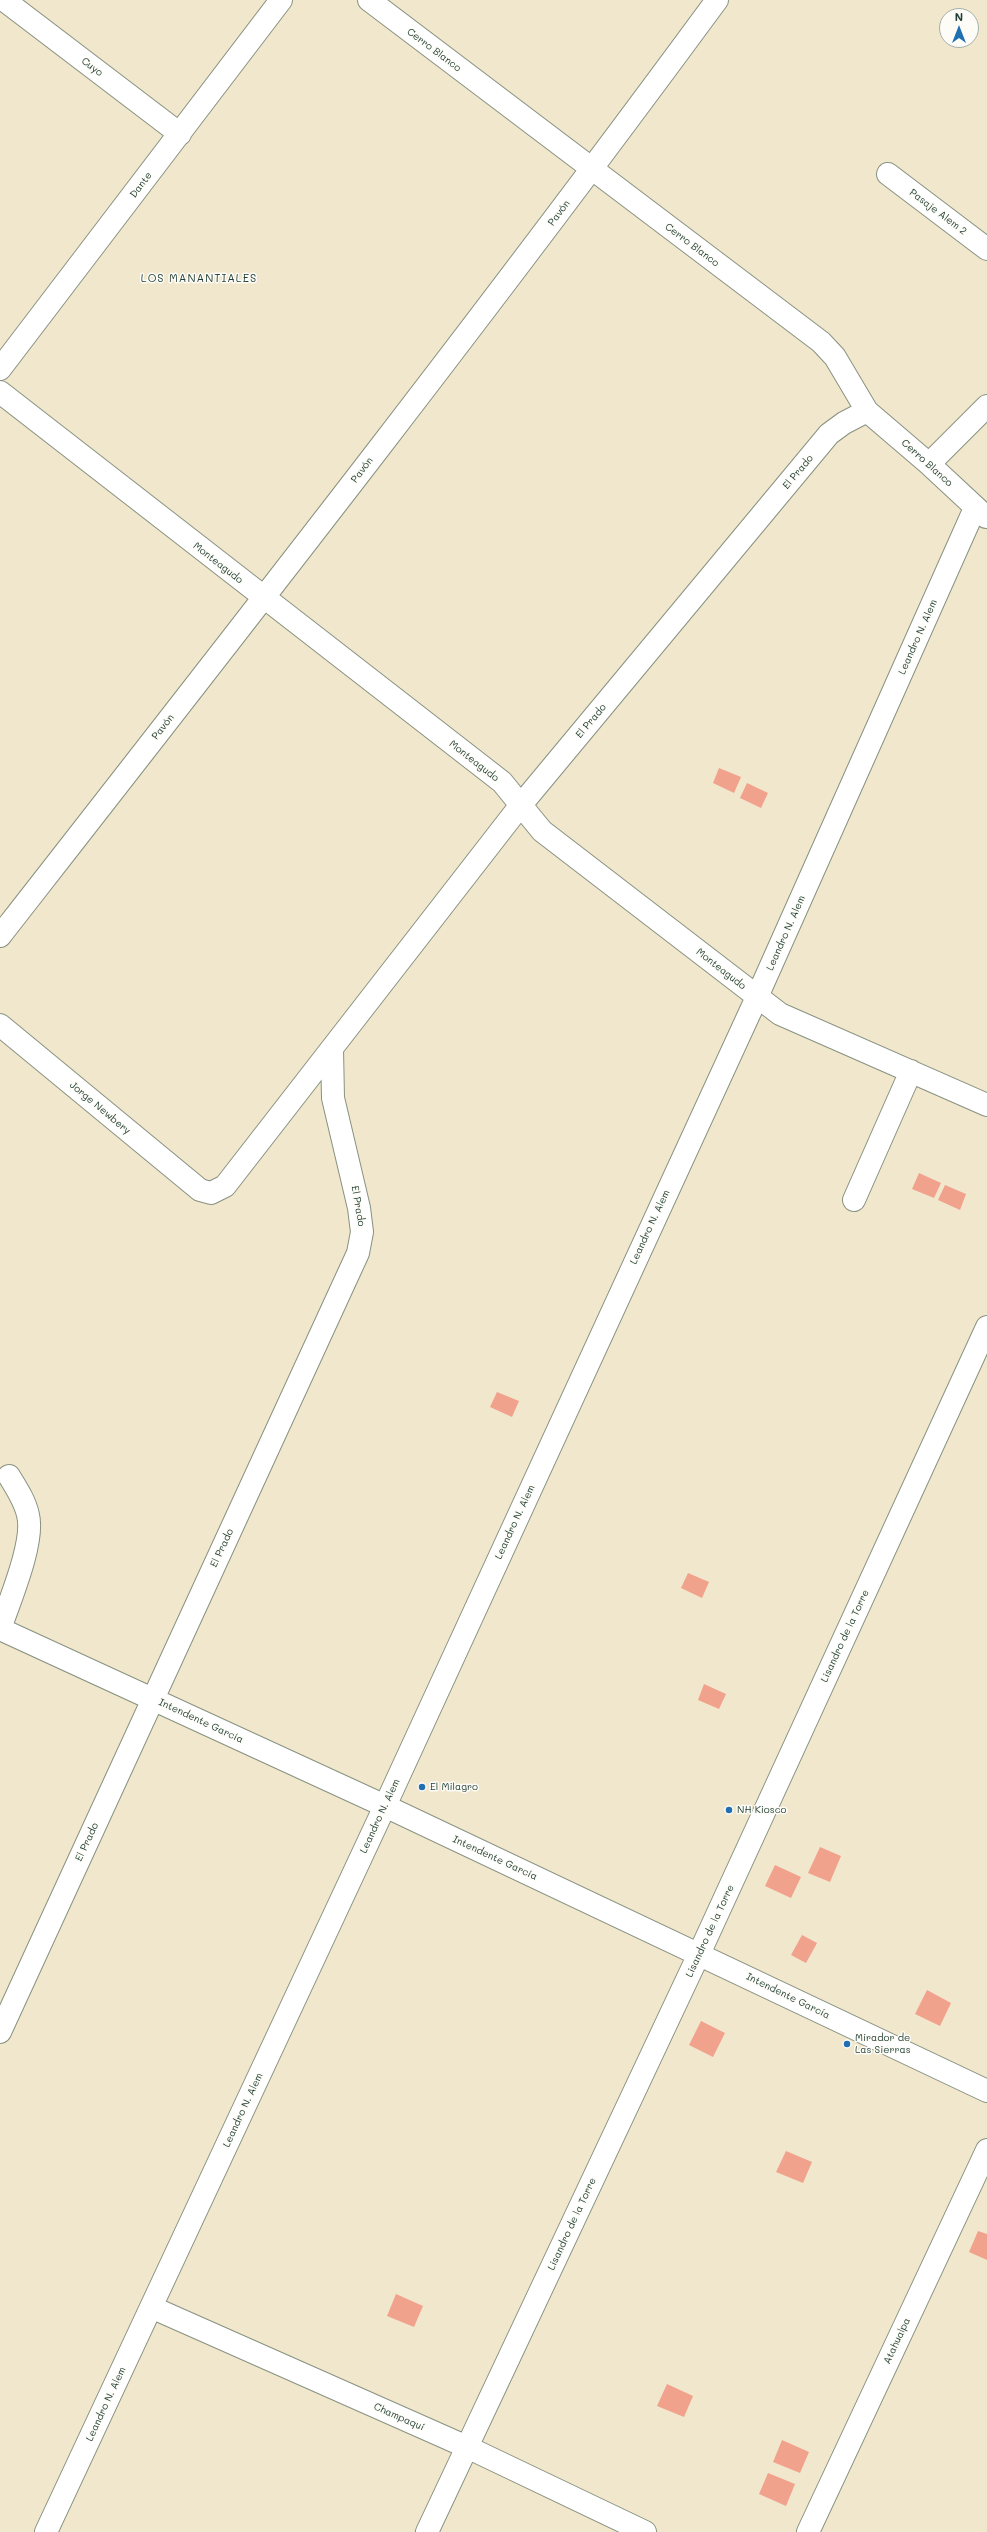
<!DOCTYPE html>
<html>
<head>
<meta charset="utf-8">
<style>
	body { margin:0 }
	#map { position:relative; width:987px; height:2532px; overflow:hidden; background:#f1e7cd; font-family:Mali,sans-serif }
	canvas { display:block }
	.north { position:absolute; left:939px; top:8px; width:40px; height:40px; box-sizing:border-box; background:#fdfcf7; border:1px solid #a4b0a9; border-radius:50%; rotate:0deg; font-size:11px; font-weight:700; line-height:16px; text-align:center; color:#1f3d34 }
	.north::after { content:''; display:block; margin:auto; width:14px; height:18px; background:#1f6fb2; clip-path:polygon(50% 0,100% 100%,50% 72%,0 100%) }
</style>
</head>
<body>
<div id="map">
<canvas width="987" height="2532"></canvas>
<div class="north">N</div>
</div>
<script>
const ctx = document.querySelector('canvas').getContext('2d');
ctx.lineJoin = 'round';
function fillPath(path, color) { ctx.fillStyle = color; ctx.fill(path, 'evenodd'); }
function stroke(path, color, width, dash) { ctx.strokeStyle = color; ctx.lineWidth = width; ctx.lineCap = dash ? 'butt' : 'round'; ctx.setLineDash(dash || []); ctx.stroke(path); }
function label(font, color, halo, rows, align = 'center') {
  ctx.font = font + ' Mali,sans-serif'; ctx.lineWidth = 3; ctx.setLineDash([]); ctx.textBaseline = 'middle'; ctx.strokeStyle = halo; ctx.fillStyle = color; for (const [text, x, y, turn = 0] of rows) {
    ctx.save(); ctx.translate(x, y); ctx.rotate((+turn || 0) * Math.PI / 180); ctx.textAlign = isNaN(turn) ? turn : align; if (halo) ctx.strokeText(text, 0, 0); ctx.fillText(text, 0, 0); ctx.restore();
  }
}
fillPath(new Path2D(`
	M719,768L741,777L734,793L713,783Z
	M747,783L768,793L761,808L740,798Z
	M919,1173L941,1183L934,1198L912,1189Z
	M945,1185L966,1194L960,1210L938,1200Z
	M497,1392L519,1401L512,1417L490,1407Z
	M688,1573L709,1582L702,1598L681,1588Z
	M704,1684L726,1694L719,1709L698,1700Z
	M820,1847L841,1856L830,1882L808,1873Z
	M775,1865L801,1877L791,1898L765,1886Z
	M802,1935L817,1943L806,1963L791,1955Z
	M927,1990L951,2003L940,2026L915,2014Z
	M701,2021L725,2033L713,2057L689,2045Z
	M786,2151L812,2162L803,2183L776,2172Z
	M978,2231L987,2234V2260L969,2252Z
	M396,2294L423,2306L414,2327L387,2316Z
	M667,2384L693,2396L684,2417L657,2406Z
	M782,2440L809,2452L800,2473L773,2462Z
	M768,2473L795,2484L786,2506L759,2494Z`), '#f1a28d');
const street = new Path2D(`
	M4,0L180,134
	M369,0L821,342L835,357L867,411L929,464L986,517
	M888,174L987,249
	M0,369L281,0
	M0,392L502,782L542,831L780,1014L987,1105
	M929,464L987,406
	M0,936C242,626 484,317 717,0
	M0,1025L200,1190L211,1193L225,1186L520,806L829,434L844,423L867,411
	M854,1200L911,1071
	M9,1476C17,1489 25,1501 28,1515C35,1542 9,1602 0,1629L385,1806L987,2091
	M0,2032L358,1253L362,1232L359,1208L333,1098L332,1049
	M151,2307L467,2447L645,2532
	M46,2532L385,1806L757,997L975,508
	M427,2532L699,1954L987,1327
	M808,2532L987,2150`);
stroke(street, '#889280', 24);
stroke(street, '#fff', 22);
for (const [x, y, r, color] of [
	[422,1787,4,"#1f6fb2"],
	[729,1810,4,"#1f6fb2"],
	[847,2044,4,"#1f6fb2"]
]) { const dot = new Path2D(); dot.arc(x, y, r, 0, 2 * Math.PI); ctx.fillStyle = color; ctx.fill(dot); stroke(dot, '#fdfcf7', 1.5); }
label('10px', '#1f3d34', '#fdfcf7', [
	["Cerro Blanco",434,50,37],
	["Cuyo",92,67,37],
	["Dante",141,185,-53],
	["Pasaje Alem 2",938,212,37],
	["Pavón",559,213,-53],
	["Cerro Blanco",692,245,37],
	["Cerro Blanco",927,463,42],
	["Pavón",362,470,-53],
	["El Prado",798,472,-50],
	["Monteagudo",218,563,38],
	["Leandro N. Alem",918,637,-66],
	["El Prado",591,721,-50],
	["Pavón",163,727,-52],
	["Monteagudo",474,761,38],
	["Leandro N. Alem",786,933,-66],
	["Monteagudo",721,969,38],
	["Jorge Newbery",100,1108,40],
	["El Prado",358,1206,80],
	["Leandro N. Alem",650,1227,-65],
	["Leandro N. Alem",515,1522,-65],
	["El Prado",222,1548,-65],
	["Lisandro de la Torre",845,1636,-65],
	["Intendente García",201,1721,25],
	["Leandro N. Alem",380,1816,-65],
	["El Prado",87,1842,-65],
	["Intendente García",495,1858,25],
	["Lisandro de la Torre",710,1931,-65],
	["Intendente García",788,1996,26],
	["Leandro N. Alem",243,2110,-65],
	["Lisandro de la Torre",572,2224,-65],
	["Atahualpa",897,2341,-65],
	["Leandro N. Alem",106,2404,-65],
	["Champaquí",399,2417,24]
]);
label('10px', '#1f3d34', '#fdfcf7', [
	["El Milagro",430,1787],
	["NH Kiosco",737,1810],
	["Mirador de",855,2038],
	["Las Sierras",855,2050]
], 'left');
ctx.letterSpacing = '1px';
label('11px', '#1f3d34', '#fdfcf7', [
	["LOS MANANTIALES",199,279]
]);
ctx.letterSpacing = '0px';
</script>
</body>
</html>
